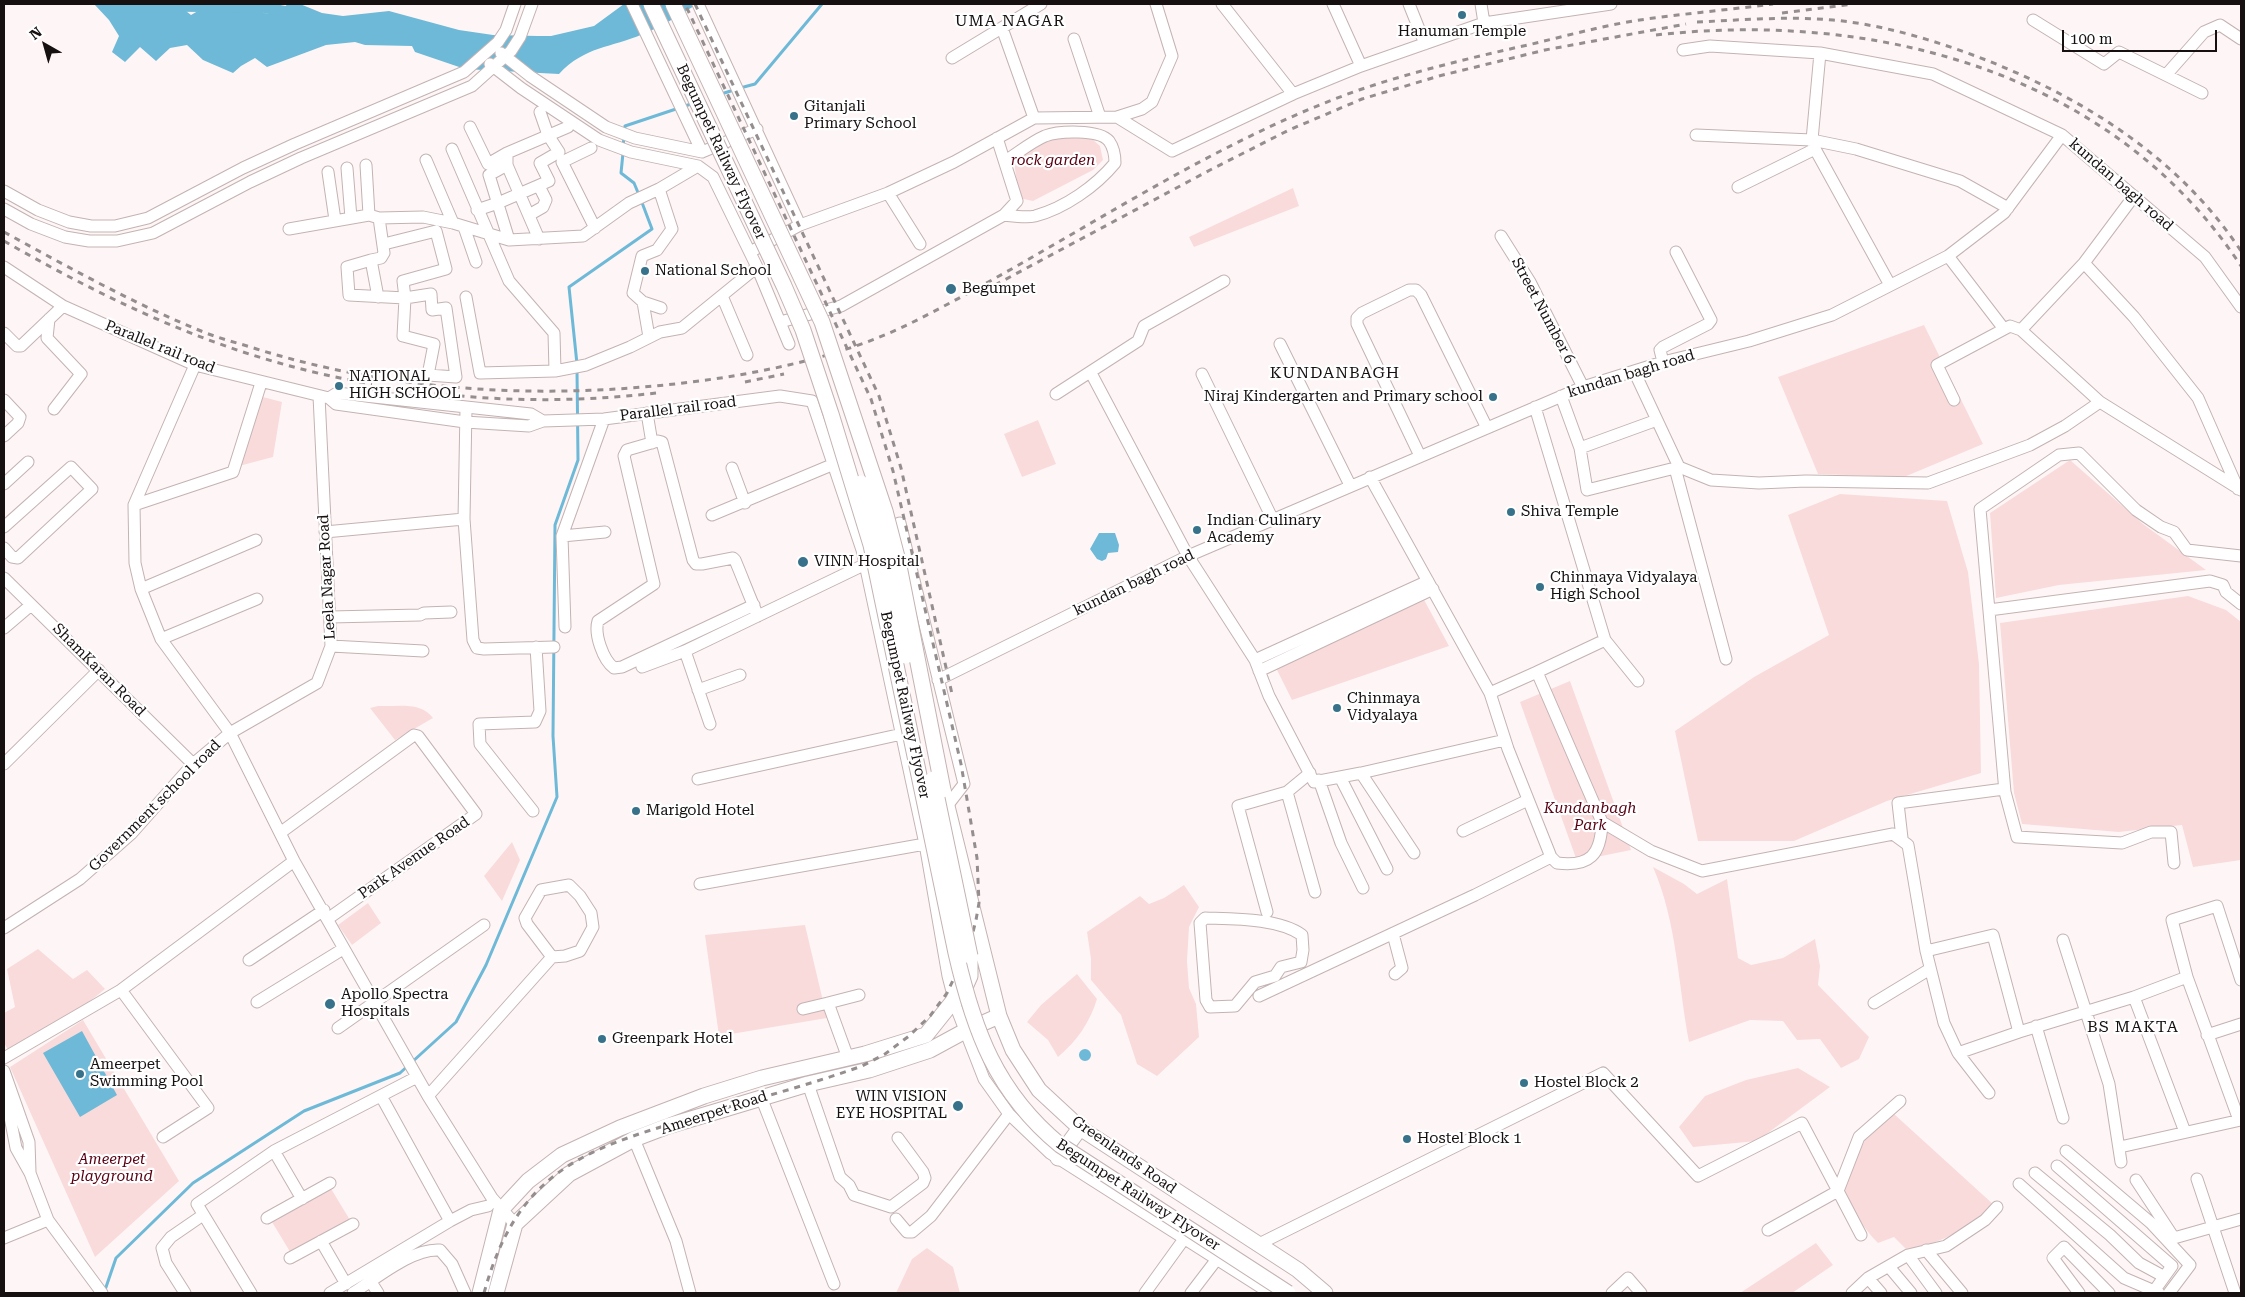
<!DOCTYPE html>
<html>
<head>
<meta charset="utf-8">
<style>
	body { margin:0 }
	#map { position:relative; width:2245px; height:1297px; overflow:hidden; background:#fef6f6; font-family:"Roboto Serif",serif }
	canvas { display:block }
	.frame { position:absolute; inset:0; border:5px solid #161010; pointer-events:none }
	.north { position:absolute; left:20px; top:20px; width:50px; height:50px; -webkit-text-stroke:4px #fff; paint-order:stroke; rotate:322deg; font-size:14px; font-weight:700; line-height:20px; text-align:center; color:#161010 }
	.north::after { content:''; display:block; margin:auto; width:18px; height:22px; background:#161010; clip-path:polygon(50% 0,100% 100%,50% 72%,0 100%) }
	.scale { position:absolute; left:2062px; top:30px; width:155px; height:22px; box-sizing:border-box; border:2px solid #161010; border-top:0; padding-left:6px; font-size:15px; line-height:18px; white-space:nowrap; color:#161010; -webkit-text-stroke:4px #fff; paint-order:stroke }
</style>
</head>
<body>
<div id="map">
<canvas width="2245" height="1297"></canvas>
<div class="frame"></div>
<div class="north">N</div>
<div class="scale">100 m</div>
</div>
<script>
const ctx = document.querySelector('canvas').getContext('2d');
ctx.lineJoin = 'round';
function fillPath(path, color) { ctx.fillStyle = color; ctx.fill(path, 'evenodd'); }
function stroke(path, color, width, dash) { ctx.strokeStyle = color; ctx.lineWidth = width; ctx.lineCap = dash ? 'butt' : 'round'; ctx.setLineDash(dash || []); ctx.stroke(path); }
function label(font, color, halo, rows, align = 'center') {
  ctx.font = font + ' "Roboto Serif",serif'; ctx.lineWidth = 4.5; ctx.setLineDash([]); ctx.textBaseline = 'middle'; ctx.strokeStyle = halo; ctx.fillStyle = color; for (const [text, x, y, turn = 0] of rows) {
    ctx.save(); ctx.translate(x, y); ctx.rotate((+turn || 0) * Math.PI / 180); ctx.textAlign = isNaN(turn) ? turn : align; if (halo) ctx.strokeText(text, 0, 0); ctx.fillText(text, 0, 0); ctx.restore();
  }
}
fillPath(new Path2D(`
	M1085,133L1100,146L1103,160L1093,170L1033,201L1019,198L1014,161L1044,135Z
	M1293,188L1299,206L1194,247L1189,237Z
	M1924,325L1983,444L1904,477L1818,474L1778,377Z
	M263,397L282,402L273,457L239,466Z
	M1038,420L1056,464L1022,477L1004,434Z
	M2070,460L2143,524L2206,570L2059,585L1996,598L1990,513Z
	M1840,494L1947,501L1968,572L1979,664L1981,773L1887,801L1794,841H1698L1675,731L1754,677L1829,635L1788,515Z
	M1422,596L1449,646L1292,700L1275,666Z
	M2188,596L2226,610L2241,622V860L2193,867L2182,825L2119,832L2022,824L2014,793L2000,623Z
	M1570,681L1631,850L1577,861L1520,702Z
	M378,706C397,707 421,701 433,718L395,740L370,708Z
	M512,842L520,860L502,901L484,876Z
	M1653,867L1684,884L1697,894L1727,879L1738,958L1751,965L1783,958L1815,939L1820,966L1818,985L1869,1037L1859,1059L1841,1068L1820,1039L1797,1040L1783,1021L1750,1020L1689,1042C1678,984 1677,922 1653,867Z
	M1184,885L1199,907L1189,927L1187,961L1189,988L1196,1004L1199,1037L1157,1076L1137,1064L1121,1015L1091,980V959L1087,932L1140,896L1149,904L1164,898Z
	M368,903L381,923L352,945L338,925Z
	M805,925L827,1018L719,1036L705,935Z
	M38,949L73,979L87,970L105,989L73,1015L8,1050L4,1043V1013L15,1007L7,969Z
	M1077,974L1097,999C1090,1022 1077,1041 1058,1057L1048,1040L1027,1022L1041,1005Z
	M83,1020L179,1181L95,1257L10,1067Z
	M1798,1068L1830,1087L1757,1141L1693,1147L1679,1127L1705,1096L1746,1080Z
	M1894,1114L1994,1205C1968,1229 1941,1244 1906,1249L1894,1237L1878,1243C1862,1227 1852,1209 1843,1188L1867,1135Z
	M330,1187L350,1220L292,1255L272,1222Z
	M1816,1243L1833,1265L1792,1293H1740Z
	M927,1248L953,1267L960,1293H896L912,1259Z`), '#fadbdb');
fillPath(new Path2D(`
	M94,4H177L191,15L210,4H232L237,9L251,10L255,4L264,13L275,14L288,4H300L322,13L343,16L389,11L459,30L493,35L538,36H551L594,26L624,4H698C680,14 662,27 643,34C611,48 585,46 559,74L465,69L415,52L412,46L365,45L355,42L326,45L267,67L255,58L241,66L233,73L203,60L187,45L170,48L156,61L140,47L125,62L112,52L119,36L109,20Z
	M1099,533H1115L1119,545L1118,552L1108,553L1106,559L1102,561L1097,559L1090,549Z
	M82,1031L117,1095L80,1117L43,1053Z
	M1079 1055a6 6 0 1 1 12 0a6 6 0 1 1-12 0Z`), '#6eb9d7');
stroke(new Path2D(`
	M740,88L755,84L822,4
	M721,94L734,90
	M623,147L625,126L694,103
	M623,153L621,173L634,183L639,195
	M577,364L569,287L652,229L641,200
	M105,1290L116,1258L193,1183L304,1111L400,1073L456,1022L486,965L557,797L553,736L555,525L578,460L577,370`), '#6eb9d7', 3);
stroke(new Path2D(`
	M144,4L147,6L263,7L296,14`), '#6eb9d7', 11);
const minor = new Path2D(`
	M632,4L702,152
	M698,4L800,225
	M1222,4L1293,94
	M1333,4L1361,66
	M1409,4L1425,44
	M1481,4L1484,23
	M2033,20L2104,64L2119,52L2202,93
	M1002,28L1034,118
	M1074,39L1100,117
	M1683,50L1710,46L1820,53L1933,74L2062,135
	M501,53L530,76L606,127L635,138L702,152L757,129
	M1820,53L1812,140L1815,149L1890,285
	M952,58L1041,4
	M490,64L521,88L599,140L631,152L698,166L713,177L757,267L789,344
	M2166,75L2204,32L2220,25L2241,39
	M1117,117L1142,109L1152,102L1172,56L1156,4
	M470,127L488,164L507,153L568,127
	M1696,135L1812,140L1856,149L1960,181L2008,208
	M591,148L562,162L595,228
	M452,149L509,281L554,333L555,371
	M507,153V165L539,239
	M426,160L453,223
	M366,165L369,215
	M507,165L489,175L509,240
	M347,168L351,218
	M328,172L335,220
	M1738,187L1815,149
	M659,189L672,229L657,250L642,256L633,293L643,302L661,308
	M4,191L38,210L69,222L91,226H115L148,218L243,168L295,144L464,72L498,42L506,30L515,4
	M888,193L920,244
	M4,209L31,224L65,237L89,241H117L153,233L250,182L301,158L472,86L511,51L520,37L532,4
	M477,210L498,203L549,181L540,163L559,152L548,135L540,112
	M529,215L543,207L546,200L539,186
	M1004,215C1013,216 1026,218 1035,216C1065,208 1096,186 1115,163C1115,155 1114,148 1109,141C1099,129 1058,131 1045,136C1031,142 1018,153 1005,161
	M464,227L476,262
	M289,229L369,215L379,218L423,217L453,223L509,240L583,236L629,203L659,189L698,166
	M1501,236L1530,282L1583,387
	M750,252L800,225L888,193L954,162L1034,118L1117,117L1172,151L1293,94L1361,66L1484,23L1611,4
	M1948,256L2004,329
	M371,260L347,267L349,295L405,298L431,294L432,310L446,308L456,377L428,375L434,344L403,336L405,298L403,281L446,269L436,231L384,244
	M2084,263L2134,317L2198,398L2238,489
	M4,267L63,306L195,365L329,398L336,404L465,422L529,426L543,421L604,419L780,396L812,401L862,550L925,844L948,976L956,1007L984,1079L1009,1114L1050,1153L1270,1293
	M722,296L747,355
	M378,297L371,260L381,258L384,253L379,218
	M466,297L480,373L555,371L586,365L630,347L660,332L682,328L757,267
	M643,302L649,337
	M49,319L47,338L81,374L54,409
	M780,322L841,306L1004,215L1017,201L997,138
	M2021,330L2084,263L2134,196
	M4,333L17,346H21L63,306
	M1280,344L1350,485
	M1663,362L1660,350L1663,347L1708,324L1711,320L1676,252
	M195,365L134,505L135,563L141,589L161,639L230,733L294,861L428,1096L492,1198L515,1224
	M1634,371L1679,467L1711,480L1759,483L1806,481L1928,483L2030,445L2065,426L2100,402
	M1091,373L1188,556L1255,660L1269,696L1314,782L1361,773L1505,740
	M1202,374L1273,520
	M1056,394L1138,341L1144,326L1224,281
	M1561,396L1580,448L1587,490L1679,467
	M329,398L337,393L531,414L543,421
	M4,400L20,417L18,423L4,436
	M1954,400L1937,365L2010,326L2021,330L2100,402L2241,490
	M1535,407L1605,640
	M466,409L464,519L473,640L477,648L484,649L554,647
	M647,413L652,443
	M1580,448L1657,420
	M1420,456L1357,324V318L1362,313L1409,290H1416L1421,295L1487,428
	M732,468L745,503
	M1675,468L1726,659
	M1370,477L1490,693L1508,749L1551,857L1557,863C1590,867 1601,855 1602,822L1537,672L1490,693
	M4,484L28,462
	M134,505L233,472L261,383
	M712,515L834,464
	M4,527L71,467L92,489L18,558L12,557L4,548
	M882,529L900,523L964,784L947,806
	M325,532L464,519
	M562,536L605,532
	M4,578L193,764
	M141,589L256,540
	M754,605L622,667L614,668C603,660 594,634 598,621L654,584L624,456L627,450L658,441L662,442L693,560L696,564H702L733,558L735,560C743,579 750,598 758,616
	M1989,610L2210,581L2223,585L2226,592L2241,604
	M330,617L420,615L424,613L451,612
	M565,627L562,536L604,419
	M4,628L31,605
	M161,639L257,599
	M331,646L423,651
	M685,651L710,724
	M1255,660L1428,581
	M642,667L685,651L872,561
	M1259,671L1433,589
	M1537,672L1605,640L1638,681
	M938,680L1188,556L1583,387L1663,362L1749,341L1832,315L1948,256L2004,213L2062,135L2205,257L2241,307
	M698,690L740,675
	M4,764L99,670
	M1310,773L1287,792L1315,892
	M1361,773L1414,853
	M1340,777L1387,869
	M698,779L902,734
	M1319,780L1341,843L1363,888
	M533,811L480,744L479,724L535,722L540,711L536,647
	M1602,822L1651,851L1702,871L1893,834L1908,845L1926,951
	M1463,831L1528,800
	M280,833L414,735L418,736L476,814L329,918
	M1902,838L1898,803L2004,789
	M2174,863L2171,832H2151L2122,843L2017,837L2005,792L1980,509L2059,455L2079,453L2136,510L2161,527L2174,532L2187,550L2241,556
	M700,884L925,844
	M1267,912L1238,806L1287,792
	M1205,918C1233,919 1278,918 1302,935L1303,950L1301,962L1281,967L1275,976L1255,982L1235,1006L1210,1007L1206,1000L1200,923Z
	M4,928L80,879L131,834L193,764L230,733L317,683L331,646L319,396
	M1393,934L1402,968L1395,974
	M2063,940L2109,1084L2121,1162
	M249,960L324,910
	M121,990L208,1108L163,1137
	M1259,996L1475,895L1551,857
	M2134,997L2185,1132
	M257,1002L343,949
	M1874,1003L1930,969
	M803,1009L828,1003
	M2036,1026L2063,1118
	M338,1028L484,925
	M2207,1035L2241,1024
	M1958,1053L1944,1023L1926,951L1993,935L2019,1032L2134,997L2187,977
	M4,1058L121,990L294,861
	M848,1058L828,1003L859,995
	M4,1071L29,1142L30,1172
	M808,1084L840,1177L849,1185L854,1195L891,1207L923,1183L925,1178L923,1172L898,1138
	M1989,1093L1958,1053L2019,1032
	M4,1096L10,1117L16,1148L30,1173L48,1220L102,1293
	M381,1096L450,1221
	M428,1096L552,957L565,956L580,951L593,927L591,913L580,896L569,885L541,890L525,918L527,924L552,957
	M761,1097L834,1284
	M2239,1120L2187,977L2172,920L2217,906L2241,980
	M634,1139L676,1241L690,1293
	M2120,1147L2241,1120
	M274,1151L302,1199
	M2066,1151L2151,1223L2190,1265
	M2057,1166L2172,1266L2154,1291
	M2035,1173L2110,1235L2139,1263L2163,1276
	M2197,1179L2235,1293
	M2136,1180L2174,1238L2241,1219
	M2019,1184L2124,1278L2159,1293
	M267,1218L330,1183
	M896,1219L907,1232H912L931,1216L1009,1114
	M1861,1235L1838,1191L1859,1137L1900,1101
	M4,1238L48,1220
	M321,1241L346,1284
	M1257,1245L1603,1073L1698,1176L1802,1123L1838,1191L1768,1230
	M1926,1250L1962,1293
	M1908,1255L1936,1293
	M290,1258L353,1224
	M1890,1268L1911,1293
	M1868,1278L1881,1293
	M371,1282L378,1293
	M185,1293L166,1263L162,1248L171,1237L203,1215
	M251,1293L197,1204L274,1151L417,1077
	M330,1293L450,1221L471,1210L488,1206
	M353,1293C377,1278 412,1248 440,1250L452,1264L465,1293
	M1145,1293L1184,1239
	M1191,1293L1217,1259
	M1612,1293L1628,1278L1641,1293
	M1852,1293L1868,1278L1908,1255L1946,1246L1985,1220L1997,1207
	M2079,1293L2053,1258L2064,1247L2109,1293
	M2169,1293L2190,1265`);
const major = new Path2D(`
	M943,790L999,1016L1013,1050L1039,1090L1080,1128L1298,1270L1325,1293
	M1058,1158L1080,1128
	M480,1293L501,1210L528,1181L562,1155L620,1128L704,1096L762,1078L865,1054L926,1035L966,985L970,976V956
	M496,1293L515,1224L569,1174L634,1139L668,1126L808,1084L869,1070L930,1050L965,1031L999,1016`);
stroke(minor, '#c4b3b3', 13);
stroke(major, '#c4b3b3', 17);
stroke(minor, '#fff', 11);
stroke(major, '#fff', 15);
stroke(new Path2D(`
	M695,4L879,396L901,468L952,694
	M1782,13L1853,4
	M1697,22C1742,20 1788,16 1833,20C1885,25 1937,41 1986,60C2087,100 2180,159 2241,251
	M1656,35C1877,10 2114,73 2241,266
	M4,232C70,268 136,305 206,333C224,340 242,344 260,350C410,396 572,401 727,377C788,367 851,352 907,325C1059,250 1198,147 1359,90C1415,71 1474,57 1532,44C1565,36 1599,27 1633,21C1679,14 1727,10 1773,4
	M4,241C123,309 236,361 372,384
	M995,285L1210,170L1289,130L1362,99L1439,76L1545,50L1686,24
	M745,382L784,374
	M399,388C483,402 571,403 656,393
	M484,1293C517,1173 581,1150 691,1118C748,1101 806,1086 862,1066L885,1054L909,1036L930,1016L947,993L970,944L976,920L979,903L977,858L961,764L893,471L871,399L685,4`), '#958e8e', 3, [6, 6]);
const majorBridge = new Path2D(`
	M651,4L784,286L803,330L831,414L871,545L956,953C974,1031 996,1092 1060,1145L1288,1293
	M673,4L822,322L885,511L898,561L943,790
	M861,483L881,540L906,656
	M933,779L970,956`);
stroke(majorBridge, '#c4b3b3', 17, []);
stroke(majorBridge, '#fff', 15);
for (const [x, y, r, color] of [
	[1462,15,5,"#37728a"],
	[794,116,5,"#37728a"],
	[645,271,5,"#37728a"],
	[951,289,6,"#37728a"],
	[339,386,5,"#37728a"],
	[1493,397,5,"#37728a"],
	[1511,512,5,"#37728a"],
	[1197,530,5,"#37728a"],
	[803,562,6,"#37728a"],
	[1540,587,5,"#37728a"],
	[1337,708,5,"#37728a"],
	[636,811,5,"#37728a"],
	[330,1004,6,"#37728a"],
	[602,1039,5,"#37728a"],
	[80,1074,5,"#37728a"],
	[1524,1083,5,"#37728a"],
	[958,1106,6,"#37728a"],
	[1407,1139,5,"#37728a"]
]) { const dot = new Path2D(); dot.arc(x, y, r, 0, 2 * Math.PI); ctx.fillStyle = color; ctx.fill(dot); stroke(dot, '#fff', 2); }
label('15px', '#161010', '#fff', [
	["Hanuman Temple",1462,32,"center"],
	["Gitanjali",804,107],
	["Primary School",804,124],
	["National School",655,271],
	["Begumpet",962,289],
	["NATIONAL",349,377],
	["HIGH SCHOOL",349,394],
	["Niraj Kindergarten and Primary school",1483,397,"right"],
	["Shiva Temple",1521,512],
	["Indian Culinary",1207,521],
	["Academy",1207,538],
	["VINN Hospital",814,562],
	["Chinmaya Vidyalaya",1550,578],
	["High School",1550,595],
	["Chinmaya",1347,699],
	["Vidyalaya",1347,716],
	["Marigold Hotel",646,811],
	["Apollo Spectra",341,995],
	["Hospitals",341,1012],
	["Greenpark Hotel",612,1039],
	["Ameerpet",90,1065],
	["Swimming Pool",90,1082],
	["Hostel Block 2",1534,1083],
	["WIN VISION",947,1097,"right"],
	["EYE HOSPITAL",947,1114,"right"],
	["Hostel Block 1",1417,1139]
], 'left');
label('15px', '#161010', '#fff', [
	["Begumpet Railway Flyover",721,152,65],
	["kundan bagh road",2121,185,41],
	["Street Number 6",1543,311,62],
	["Parallel rail road",160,347,22],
	["kundan bagh road",1631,374,-17],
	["Parallel rail road",678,409,-7],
	["Leela Nagar Road",327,577,-93],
	["kundan bagh road",1134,583,-26],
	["ShamKaran Road",99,670,45],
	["Begumpet Railway Flyover",905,705,78],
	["Government school road",155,806,-45],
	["Park Avenue Road",414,858,-35],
	["Ameerpet Road",714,1113,-18],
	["Greenlands Road",1124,1155,35],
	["Begumpet Railway Flyover",1138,1195,33]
]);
label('italic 15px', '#580013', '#fff', [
	["rock garden",1053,161],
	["Kundanbagh",1590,809],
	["Park",1590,826],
	["Ameerpet",112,1160],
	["playground",112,1177]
]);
ctx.letterSpacing = '1px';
label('16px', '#161010', '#fff', [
	["UMA NAGAR",1010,21],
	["KUNDANBAGH",1335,373],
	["BS MAKTA",2133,1027]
]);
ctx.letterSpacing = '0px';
</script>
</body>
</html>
